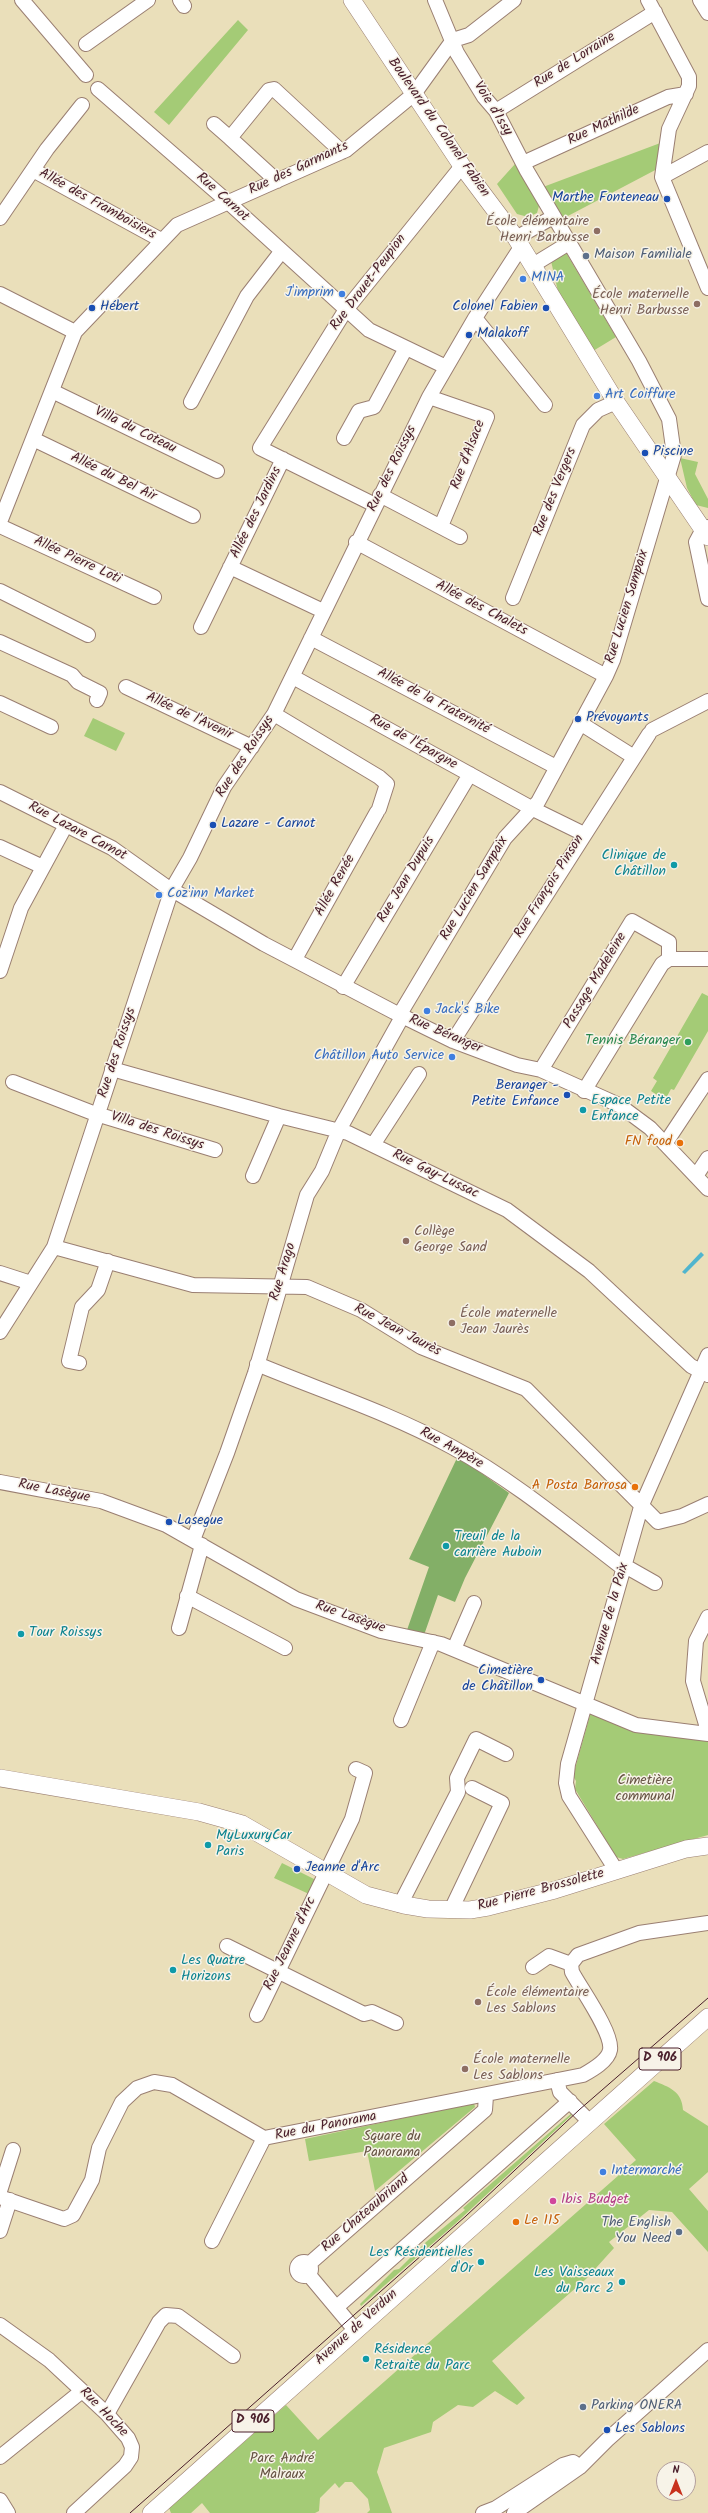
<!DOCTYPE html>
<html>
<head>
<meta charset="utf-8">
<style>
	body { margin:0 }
	#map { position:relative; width:708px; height:2513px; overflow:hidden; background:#eadfba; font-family:Kalam,sans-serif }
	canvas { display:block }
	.north { position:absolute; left:656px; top:2461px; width:40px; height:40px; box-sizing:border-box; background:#f7f3e8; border:1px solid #b29e9c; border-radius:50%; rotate:0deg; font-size:11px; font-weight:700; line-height:16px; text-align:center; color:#4a1f2b }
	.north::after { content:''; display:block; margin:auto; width:14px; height:18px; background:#c8321e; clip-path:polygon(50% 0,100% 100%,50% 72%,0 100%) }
</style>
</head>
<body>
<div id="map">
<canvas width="708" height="2513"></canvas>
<div class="north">N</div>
</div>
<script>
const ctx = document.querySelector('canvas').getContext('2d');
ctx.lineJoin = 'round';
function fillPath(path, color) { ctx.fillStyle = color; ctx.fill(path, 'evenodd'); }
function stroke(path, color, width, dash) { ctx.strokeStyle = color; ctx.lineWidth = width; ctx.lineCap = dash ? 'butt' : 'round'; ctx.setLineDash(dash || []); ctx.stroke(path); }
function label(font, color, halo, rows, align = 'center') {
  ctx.font = font + ' Kalam,sans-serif'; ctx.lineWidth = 3; ctx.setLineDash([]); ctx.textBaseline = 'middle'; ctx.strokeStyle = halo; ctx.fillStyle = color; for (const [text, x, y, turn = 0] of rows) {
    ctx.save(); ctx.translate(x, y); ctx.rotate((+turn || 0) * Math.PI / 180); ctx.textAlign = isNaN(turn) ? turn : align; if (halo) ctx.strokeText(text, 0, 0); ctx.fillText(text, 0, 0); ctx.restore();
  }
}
fillPath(new Path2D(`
	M238,20L248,30L169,125L154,112Z
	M663,142L661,167L566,217L559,215L543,187Z
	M515,164L539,206L537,213L528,217L517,214L497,184Z
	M565,251L616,337L593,351L560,300L551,261Z
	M680,458L698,462L695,474L708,499V508L696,505L687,488Z
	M93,718L125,733L116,751L84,736Z
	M702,993L708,996V1031L674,1090L671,1089L665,1100L651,1091L657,1081L653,1078Z
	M595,1713L708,1739V1835L623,1859L616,1857L575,1789L576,1781L573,1776L590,1715Z
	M282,1863L316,1880L309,1894L274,1878Z
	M654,2081C669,2087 682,2091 683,2110L708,2126V2172L689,2189L708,2211V2252L672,2212L649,2210L609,2242L614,2248L586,2279L492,2361L525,2398L517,2405L495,2391L473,2407L458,2405L433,2422L431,2432L384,2448L377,2472L392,2513H367L370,2510L368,2499L352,2482H345L339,2488L335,2483L320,2498L319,2511L315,2513H210L202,2503L191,2513H171L169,2508L286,2405L318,2440L636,2160L604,2124Z
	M474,2103L475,2107L375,2191L367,2151L309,2161L305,2139Z
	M573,2112L574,2113L455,2224L361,2306L360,2304L394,2270L399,2269L426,2242L465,2210L463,2208Z`), '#a4cb76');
fillPath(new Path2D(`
	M457,1458L473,1467L509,1493L465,1578L455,1602L438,1595L424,1635L407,1630L429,1567L409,1559Z`), '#83af67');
fillPath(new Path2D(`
	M701,1252L704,1255L685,1274L682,1272Z`), '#50b5ce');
const minor = new Path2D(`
	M22,0L86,75
	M180,0L184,6
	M648,0L689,77V86L669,129L662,177L708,288
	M700,0L708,13
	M453,40L469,35L514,0
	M86,44L148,0
	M98,89L228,202L369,330L446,367
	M496,111L655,12
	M214,124L230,138
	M523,163L668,97L686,94
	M33,170L161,240
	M662,177L708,152
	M277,181L230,138L269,90L274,89L342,152
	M0,218L47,149L82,105
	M516,238L553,217
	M533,265L569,243
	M0,294L75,332
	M475,318L545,405
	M52,391L217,471
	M429,397L487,417L441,526
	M191,402L247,296L281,252
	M344,438L359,411L374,407L406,348
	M33,439L193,516
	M380,495L460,537
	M375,505L260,448L345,311L462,166
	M0,522L75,332L177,225L346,150L414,94L453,40
	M0,526L154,597
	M708,527L703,529L696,542L708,599
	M356,542L606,676
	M230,567L323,611
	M0,591L88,635
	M513,598L583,425L598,410L616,402
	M201,627L283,459
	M311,638L556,767
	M0,642L72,675L78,682L100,693L97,700
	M293,677L533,809L584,834
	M126,687L252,747
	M0,703L51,727
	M274,714L379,777L387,784L379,809
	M580,723L634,757
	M652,730L708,701
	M0,792L112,848L164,885L264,944L394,1012L453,1041L517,1065L541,1070L619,1105L650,1128L708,1189
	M0,847L43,867
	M295,959L377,812
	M0,971L21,908L66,825
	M343,987L470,774
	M453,1041L649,734
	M112,1069L279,1116L348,1133L507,1210L589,1271L691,1366L708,1375
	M541,1070L632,921L669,942V959
	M13,1082L93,1113L215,1150
	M584,1091L662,964L669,959H708
	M665,1144L708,1079
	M373,1145L419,1074
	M253,1176L279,1116
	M696,1176L708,1158
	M54,1247L193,1285L307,1287L361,1310L421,1347L526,1389L658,1522L682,1516L708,1504
	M0,1273L31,1283
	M0,1332L54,1247L172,889L190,858L224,787L274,714L429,397L475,318L521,247
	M79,1363L69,1361L82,1307L98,1290L108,1261
	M257,1364C322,1391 390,1413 452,1447C513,1480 569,1527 624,1569
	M0,1482L101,1501L166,1525L296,1599L381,1631L441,1644L636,1725L708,1734
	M193,1540L227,1453L255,1373L307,1195L322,1171L339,1130L402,1017L403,1009L505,838L538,802L606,676L613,660L674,455L669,419L639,361L527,171L496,111L484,97L457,53L435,0
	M625,1566L655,1583
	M187,1596L285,1648
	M708,1617L696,1641L693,1681L708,1731
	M179,1628L202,1545
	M454,1649L474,1603
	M401,1720L433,1642
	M616,1870L569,1796L566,1783L568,1764L641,1507L708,1355
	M400,1905L458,1792L457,1778L476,1739L506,1754
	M451,1910L502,1803L472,1788
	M227,1946L364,2014L372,2012L396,2023
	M533,1967L549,1956L571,1964
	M257,2015L352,1819L365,1773L356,1769
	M557,2080L560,2092L589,2121
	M0,2191L13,2150
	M0,2197L64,2219L73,2215L92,2180L99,2148L122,2102L137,2088L154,2082L172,2085L264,2138L583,2075C592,2070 608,2061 610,2050C613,2033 581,1989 572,1972L571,1964L578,1955L639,1933L708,1923
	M0,2231L10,2200
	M212,2241L264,2138
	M297 2269a7 7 0 1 1 14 0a7 7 0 1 1-14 0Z
	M309,2264L485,2110L486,2096
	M309,2275L355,2330
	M338,2306L570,2101
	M0,2325L49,2360L107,2414L128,2438L132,2447L131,2457L125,2466L74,2513
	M107,2414L159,2322L166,2315L178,2316L233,2356
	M0,2457L82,2391
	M0,2500L8,2513
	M483,2513L496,2508L563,2465L573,2462L580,2467
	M514,2513L580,2467L607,2440L708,2350`);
const major = new Path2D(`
	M352,0L462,166L516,238L616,402L708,537
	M0,1778L199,1812L242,1824L366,1895L404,1905L428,1909L470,1910L488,1907L555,1890L686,1849L708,1846
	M151,2513L708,2017`);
stroke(minor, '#9a7f72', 16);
stroke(major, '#9a7f72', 18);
stroke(minor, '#fff', 14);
stroke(major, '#fff', 17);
stroke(new Path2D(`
	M130,2513L466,2216L579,2110L708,1998`), '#4a1f2b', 1);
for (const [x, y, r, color] of [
	[667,199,4,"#1a4fb4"],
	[597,231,4,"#8d6e63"],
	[586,256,4,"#5c6f8a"],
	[523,279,4,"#3f7fe0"],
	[342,294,4,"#3f7fe0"],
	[697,304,4,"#8d6e63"],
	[92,308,4,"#1a4fb4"],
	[546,308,4,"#1a4fb4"],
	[469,335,4,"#1a4fb4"],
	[597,396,4,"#3f7fe0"],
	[645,453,4,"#1a4fb4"],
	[578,719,4,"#1a4fb4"],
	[213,825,4,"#1a4fb4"],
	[674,865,4,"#0f9aa8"],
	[159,895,4,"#3f7fe0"],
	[427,1011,4,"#3f7fe0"],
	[688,1042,4,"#2e9e5b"],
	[452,1057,4,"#3f7fe0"],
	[567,1095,4,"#1a4fb4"],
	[583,1110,4,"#0f9aa8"],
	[680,1143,4,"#e8710a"],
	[406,1241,4,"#8d6e63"],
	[452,1323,4,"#8d6e63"],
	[635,1487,4,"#e8710a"],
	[169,1522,4,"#1a4fb4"],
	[446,1546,4,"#0f9aa8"],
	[21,1634,4,"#0f9aa8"],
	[541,1680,4,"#1a4fb4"],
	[208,1845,4,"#0f9aa8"],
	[297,1869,4,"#1a4fb4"],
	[173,1970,4,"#0f9aa8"],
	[478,2002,4,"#8d6e63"],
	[465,2069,4,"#8d6e63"],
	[603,2172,4,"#3f7fe0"],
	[553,2201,4,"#d1479c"],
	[516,2222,4,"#e8710a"],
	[679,2232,4,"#5c6f8a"],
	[481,2262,4,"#0f9aa8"],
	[622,2282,4,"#0f9aa8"],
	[366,2359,4,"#0f9aa8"],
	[583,2407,4,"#5c6f8a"],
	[607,2430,4,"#1a4fb4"]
]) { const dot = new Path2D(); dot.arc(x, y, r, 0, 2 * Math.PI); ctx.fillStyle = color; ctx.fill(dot); stroke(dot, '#f7f3e8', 1.5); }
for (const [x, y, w] of [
	[660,2059,42],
	[253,2421,42]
]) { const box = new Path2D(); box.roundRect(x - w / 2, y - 11, w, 22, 3); ctx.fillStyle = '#f7f3e8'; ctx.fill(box); stroke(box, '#4a1f2b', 1); }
label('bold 13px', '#4a1f2b', null, [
	["D 906",660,2059],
	["D 906",253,2421]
]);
label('14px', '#4a1f2b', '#f7f3e8', [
	["Rue de Lorraine",575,61,-32],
	["Voie d'Issy",492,109,58],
	["Rue Mathilde",604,126,-25],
	["Boulevard du Colonel Fabien",438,128,55],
	["Rue des Garmants",299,169,-25],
	["Rue Carnot",222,198,42],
	["Allée des Framboisiers",97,205,29],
	["Rue Drouet-Peupion",369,283,-53],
	["Villa du Coteau",135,431,26],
	["Rue d'Alsace",469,455,-69],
	["Rue des Roissys",393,469,-64],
	["Allée du Bel Air",113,478,26],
	["Rue des Vergers",556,492,-68],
	["Allée des Jardins",257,513,-64],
	["Allée Pierre Loti",77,561,25],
	["Rue Lucien Sampaix",628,607,-73],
	["Allée des Chalets",481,609,28],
	["Allée de la Fraternité",433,702,28],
	["Allée de l'Avenir",189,717,25],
	["Rue de l'Épargne",413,743,29],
	["Rue des Roissys",246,757,-57],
	["Rue Lazare Carnot",77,832,28],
	["Rue Jean Dupuis",407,880,-59],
	["Allée Renée",336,886,-61],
	["Rue François Pinson",550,887,-58],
	["Rue Lucien Sampaix",475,889,-59],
	["Passage Madeleine",596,981,-59],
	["Rue Béranger",445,1035,23],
	["Rue des Roissys",118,1053,-72],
	["Villa des Roissys",157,1132,18],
	["Rue Gay-Lussac",435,1175,26],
	["Rue Arago",284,1272,-73],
	["Rue Jean Jaurès",397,1331,28],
	["Rue Ampère",451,1449,29],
	["Rue Lasègue",54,1492,11],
	["Avenue de la Paix",611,1614,-74],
	["Rue Lasègue",350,1618,19],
	["Rue Pierre Brossolette",541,1891,-15],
	["Rue Jeanne d'Arc",291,1944,-64],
	["Rue du Panorama",326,2127,-11],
	["Rue Chateaubriand",366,2214,-41],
	["Avenue de Verdun",357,2328,-42],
	["Rue Hoche",103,2413,46]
]);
label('14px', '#164399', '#f7f3e8', [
	["Marthe Fonteneau",659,199,"right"],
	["Hébert",100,308],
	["Colonel Fabien",538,308,"right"],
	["Malakoff",477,335],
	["Piscine",653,453],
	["Prévoyants",586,719],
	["Lazare - Carnot",221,825],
	["Beranger -",559,1087,"right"],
	["Petite Enfance",559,1103,"right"],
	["Lasegue",177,1522],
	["Cimetière",533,1672,"right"],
	["de Châtillon",533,1688,"right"],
	["Jeanne d'Arc",305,1869],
	["Les Sablons",615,2430]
], 'left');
label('14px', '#785e54', '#f7f3e8', [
	["École élémentaire",589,223,"right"],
	["Henri Barbusse",589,239,"right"],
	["École maternelle",689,296,"right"],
	["Henri Barbusse",689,312,"right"],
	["Collège",414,1233],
	["George Sand",414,1249],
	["École maternelle",460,1315],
	["Jean Jaurès",460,1331],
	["École élémentaire",486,1994],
	["Les Sablons",486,2010],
	["École maternelle",473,2061],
	["Les Sablons",473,2077]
], 'left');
label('14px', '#4e5e75', '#f7f3e8', [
	["Maison Familiale",594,256],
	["The English",671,2224,"right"],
	["You Need",671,2240,"right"],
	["Parking ONERA",591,2407]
], 'left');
label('14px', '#366cbe', '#f7f3e8', [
	["MINA",531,279],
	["J'imprim",334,294,"right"],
	["Art Coiffure",605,396],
	["Coz'inn Market",167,895],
	["Jack's Bike",435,1011],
	["Châtillon Auto Service",444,1057,"right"],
	["Intermarché",611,2172]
], 'left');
label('14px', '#0d838f', '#f7f3e8', [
	["Clinique de",666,857,"right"],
	["Châtillon",666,873,"right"],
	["Espace Petite",591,1102],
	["Enfance",591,1118],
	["Treuil de la",454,1538],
	["carrière Auboin",454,1554],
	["Tour Roissys",29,1634],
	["MyLuxuryCar",216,1837],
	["Paris",216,1853],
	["Les Quatre",181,1962],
	["Horizons",181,1978],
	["Les Résidentielles",473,2254,"right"],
	["d'Or",473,2270,"right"],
	["Les Vaisseaux",614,2274,"right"],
	["du Parc 2",614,2290,"right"],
	["Résidence",374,2351],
	["Retraite du Parc",374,2367]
], 'left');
label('14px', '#27864d', '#f7f3e8', [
	["Tennis Béranger",680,1042]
], 'right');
label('14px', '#c56008', '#f7f3e8', [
	["FN food",672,1143],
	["A Posta Barrosa",627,1487],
	["Le 115",524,2222,"left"]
], 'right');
label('14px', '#655342', '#f7f3e8', [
	["Cimetière",645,1782],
	["communal",645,1798],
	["Square du",392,2138],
	["Panorama",392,2154],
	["Parc André",282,2460],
	["Malraux",282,2476]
]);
label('14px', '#b23c85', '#f7f3e8', [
	["Ibis Budget",561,2201]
], 'left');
</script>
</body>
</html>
